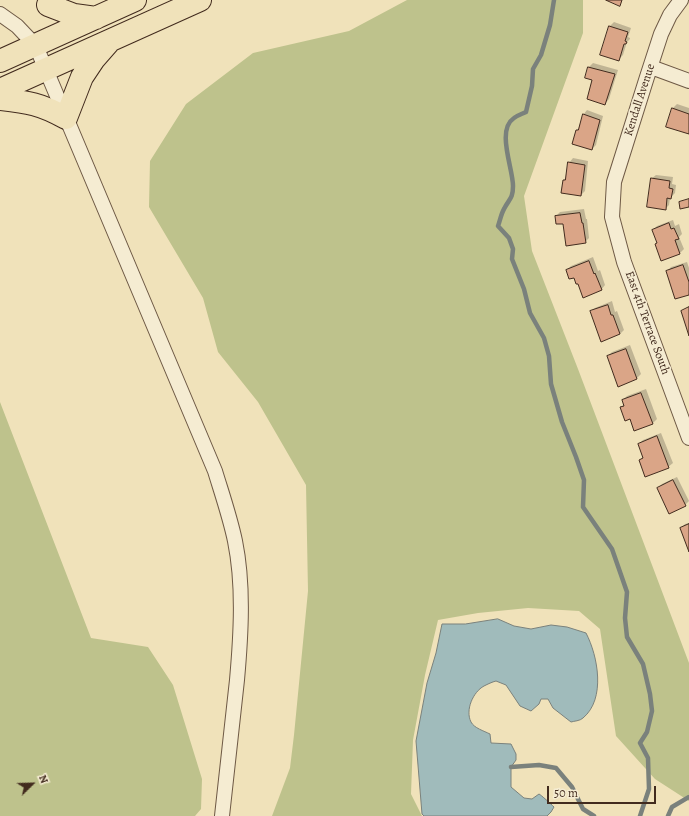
<!DOCTYPE html>
<html>
<head>
<meta charset="utf-8">
<style>
	body { margin:0 }
	#map { position:relative; width:689px; height:816px; overflow:hidden; background:#f0e2ba; font-family:Alegreya,serif }
	canvas { display:block }
	.north { position:absolute; left:12px; top:764px; width:40px; height:40px; -webkit-text-stroke:3px #f5ecd2; paint-order:stroke; rotate:67deg; font-size:11px; font-weight:700; line-height:16px; text-align:center; color:#422b1e }
	.north::after { content:''; display:block; margin:auto; width:14px; height:18px; background:#422b1e; clip-path:polygon(50% 0,100% 100%,50% 72%,0 100%) }
	.scale { position:absolute; left:547px; top:786px; width:109px; height:18px; box-sizing:border-box; border:2px solid #422b1e; border-top:0; padding-left:5px; font-size:12px; line-height:14px; white-space:nowrap; color:#422b1e; -webkit-text-stroke:3px #f5ecd2; paint-order:stroke }
</style>
</head>
<body>
<div id="map">
<canvas width="689" height="816"></canvas>
<div class="north">N</div>
<div class="scale">50 m</div>
</div>
<script>
const ctx = document.querySelector('canvas').getContext('2d');
ctx.lineJoin = 'round';
function fillPath(path, color) { ctx.fillStyle = color; ctx.fill(path, 'evenodd'); }
function stroke(path, color, width, dash) { ctx.strokeStyle = color; ctx.lineWidth = width; ctx.lineCap = dash ? 'butt' : 'round'; ctx.setLineDash(dash || []); ctx.stroke(path); }
function label(font, color, halo, rows, align = 'center') {
  ctx.font = font + ' Alegreya,serif'; ctx.lineWidth = 3; ctx.setLineDash([]); ctx.textBaseline = 'middle'; ctx.strokeStyle = halo; ctx.fillStyle = color; for (const [text, x, y, turn = 0] of rows) {
    ctx.save(); ctx.translate(x, y); ctx.rotate((+turn || 0) * Math.PI / 180); ctx.textAlign = isNaN(turn) ? turn : align; if (halo) ctx.strokeText(text, 0, 0); ctx.fillText(text, 0, 0); ctx.restore();
  }
}
fillPath(new Path2D(`
	M407,0H583V33L524,196L532,251L578,369L689,663V801L655,779L616,736L600,629L579,611L528,608L478,613L438,620L425,675L413,740L411,794L422,816H272L290,768L294,735L308,591L306,485L258,402L218,352L203,298L149,207L150,161L186,104L253,53L349,31Z
	M0,402L91,638L148,647L173,685L202,779L201,809L195,816H0Z`), '#bec28c');
const water = new Path2D(`
	M498,619L514,626L531,629L551,625L567,627L586,633C598,656 606,699 583,718C580,721 574,721 571,722L553,708L548,699H541L539,704L531,711L520,706L506,685L496,681C492,682 488,684 484,686C473,692 465,710 471,722C474,728 484,731 490,734L491,743L511,744L516,754V760L511,767V787L524,798L532,799L539,794C541,795 551,804 554,807L551,812L547,816H424L422,814L416,741L427,683L436,653L442,624H465Z`);
fillPath(water, '#a0bbbb');
stroke(water, '#7a817c', 1);
fillPath(new Path2D(`
	M614,22L631,28L628,37L630,38V39L627,42L623,55L619,59L602,54L610,26Z
	M593,63L618,70L609,99L605,104L594,79L586,77L589,67Z
	M677,104L689,108V133L673,108Z
	M587,110L603,116L596,145L592,149L577,130L580,128L583,115Z
	M573,158L588,161L585,191L581,195L562,192L564,180L566,177L569,163Z
	M656,175L673,177L672,184L676,185L675,193L670,198L669,205L665,209L651,179Z
	M584,209L586,219H587L589,238L585,242L556,216L560,212Z
	M673,220L675,226L679,224L682,234L679,237L684,249L680,253L662,260L653,230L657,226Z
	M593,257L598,271L600,270L605,285L601,290L579,282L567,270L571,266Z
	M687,262L689,268V293L667,272L671,267Z
	M612,301L615,312L617,311L624,330L620,334L601,340L591,312L595,308Z
	M630,345L641,374L637,378L608,356L612,352Z
	M646,389L657,419L653,423L635,429L631,418L621,408L624,404L623,400L627,396Z
	M661,433L673,463L668,467L640,460L644,456L639,444L643,440Z
	M677,477L689,501L685,505L658,489L662,484Z
	M689,523V550L681,528L685,524Z`), '#0003');
stroke(new Path2D(`
	M554,0L550,25L541,55L533,69L532,86L526,112C522,114 518,115 514,118C496,130 513,168 513,186C513,199 509,199 504,209C501,214 500,221 498,226L509,238L513,249L512,259L524,289L530,313L544,338L549,356L551,384L562,422L576,457L584,480L583,507L612,549L627,592L625,618L627,637L643,664L650,694L652,711L647,732L640,743L648,758L649,789L640,816
	M511,767L539,765L556,768L572,787L583,809L594,816
	M668,816L672,807L689,797`), '#7a817c', 4.5);
const building = new Path2D(`
	M606,0H622L620,6Z
	M609,26L628,32L625,41L627,42L626,44H624L619,61L600,55Z
	M588,67L615,74L605,105L587,99L592,80L585,78Z
	M672,108L689,114V134L666,127Z
	M583,114L600,120L592,150L572,144L576,130H578Z
	M568,162L585,165L581,196L561,193L563,180H565Z
	M651,178L670,181L669,188L673,189L671,199L667,198L666,210L647,207Z
	M689,199V207L680,209L679,202Z
	M580,213L582,223H583L586,243L566,246L563,224H556L555,216Z
	M669,223L671,229L674,228L679,239L675,240L680,254L661,261L655,244L657,243L652,230Z
	M589,261L594,274L595,273L602,290L583,298L578,284H576L574,278L569,279L566,270Z
	M683,265L689,282V295L675,299L666,271Z
	M608,305L611,315H613L620,334L601,342L590,311Z
	M689,307V336L681,311Z
	M626,349L637,379L618,387L607,356Z
	M641,393L653,424L634,431L630,419L625,421L620,407L624,406L622,400Z
	M657,436L669,468L645,477L639,460L643,458L638,444Z
	M673,480L686,506L669,514L657,488Z
	M689,524V552L680,528Z`);
fillPath(building, '#daa587');
stroke(building, '#422b1e', 1);
const street = new Path2D(`
	M681,0L670,15L661,34L647,77L614,182L612,217L624,262L689,438
	M0,14L17,26L36,46L215,471C222,494 230,517 235,541C244,585 241,635 237,680C232,725 227,771 222,816
	M651,67L689,81`);
const highway = new Path2D(`
	M48,5L74,15L96,18
	M0,61L135,0
	M0,90L200,0
	M0,99C28,102 41,104 66,118L82,77L94,59L108,43`);
stroke(street, '#6e5945', 16);
stroke(highway, '#422b1e', 24);
stroke(street, '#f5ecd2', 14);
stroke(highway, '#f0e2ba', 22);
label('12px', '#422b1e', '#f5ecd2', [
	["Kendall Avenue",640,100,-72],
	["East 4th Terrace South",647,323,70]
]);
</script>
</body>
</html>
